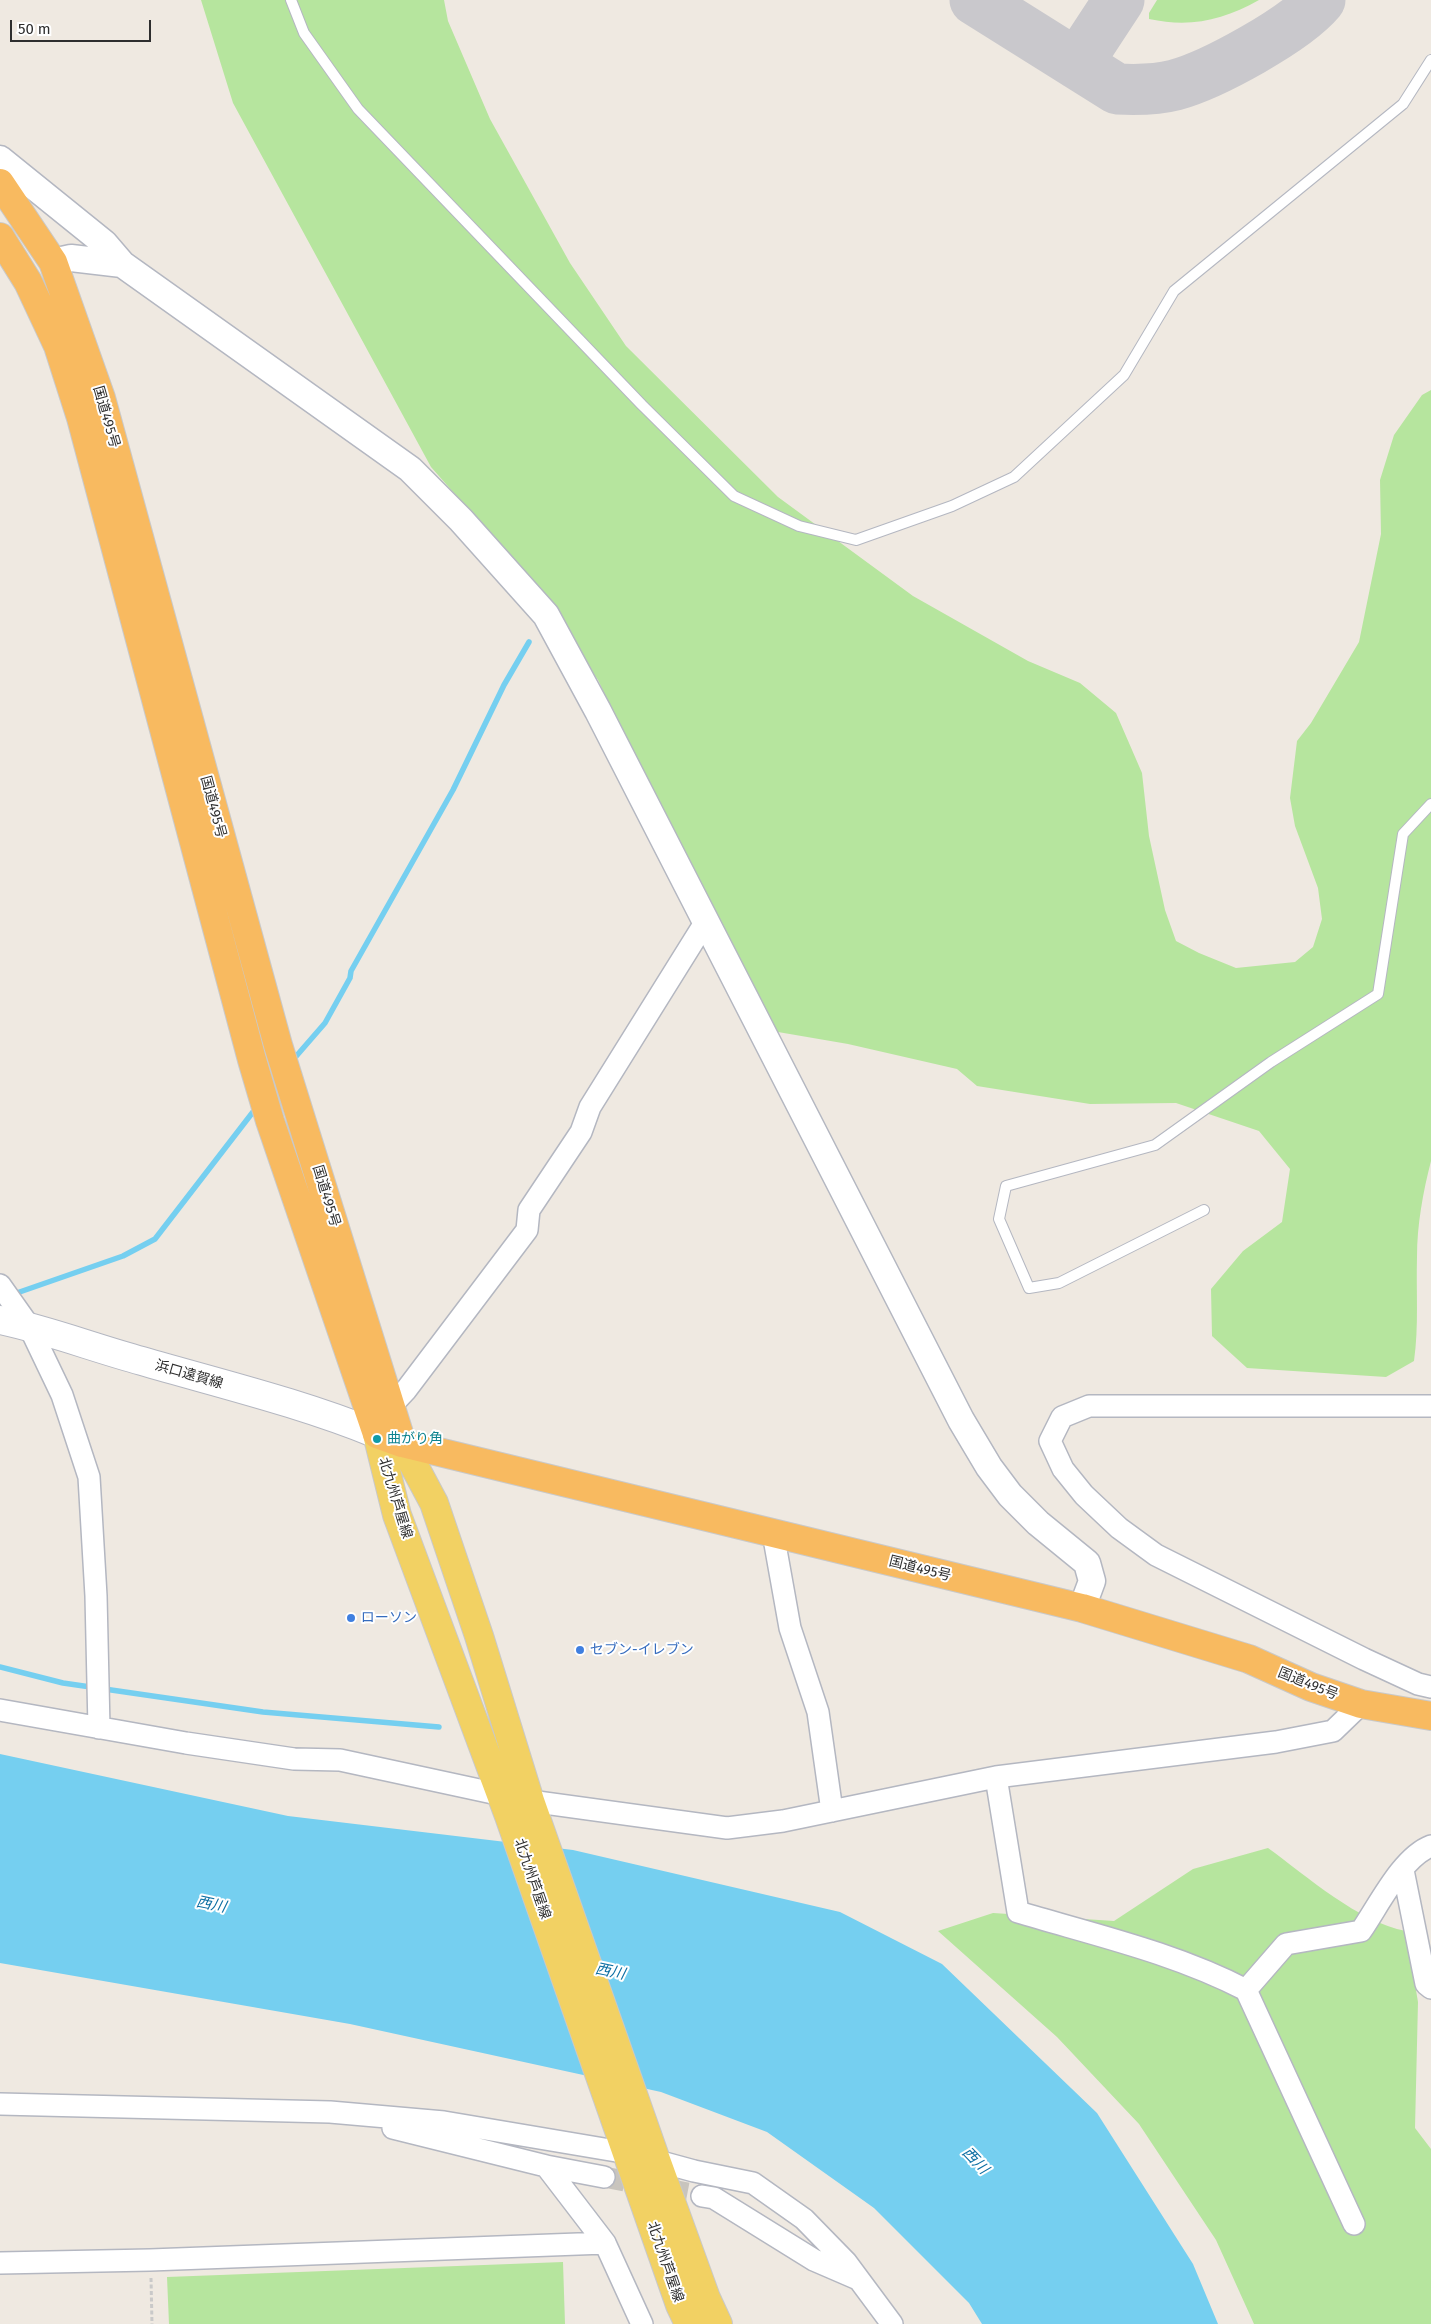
<!DOCTYPE html>
<html>
<head>
<meta charset="utf-8">
<style>
	body { margin:0 }
	#map { position:relative; width:1431px; height:2324px; overflow:hidden; background:#efe9e1; font-family:"Fira Sans",sans-serif }
	canvas { display:block }
	.scale { position:absolute; left:10px; top:20px; width:141px; height:22px; box-sizing:border-box; border:2px solid #2e2e2e; border-top:0; padding-left:6px; font-size:15px; line-height:18px; white-space:nowrap; color:#2e2e2e; -webkit-text-stroke:4px #fff; paint-order:stroke }
</style>
</head>
<body>
<div id="map">
<canvas width="1431" height="2324"></canvas>
<div class="scale">50 m</div>
</div>
<script>
const ctx = document.querySelector('canvas').getContext('2d');
ctx.lineJoin = 'round';
function fillPath(path, color) { ctx.fillStyle = color; ctx.fill(path, 'evenodd'); }
function stroke(path, color, width, dash) { ctx.strokeStyle = color; ctx.lineWidth = width; ctx.lineCap = dash ? 'butt' : 'round'; ctx.setLineDash(dash || []); ctx.stroke(path); }
function label(font, color, halo, rows, align = 'center') {
  ctx.font = font + ' "Fira Sans","Noto Sans JP",sans-serif'; ctx.lineWidth = 4; ctx.setLineDash([]); ctx.textBaseline = 'middle'; ctx.strokeStyle = halo; ctx.fillStyle = color; for (const [text, x, y, turn = 0] of rows) {
    ctx.save(); ctx.translate(x, y); ctx.rotate((+turn || 0) * Math.PI / 180); ctx.textAlign = isNaN(turn) ? turn : align; if (halo) ctx.strokeText(text, 0, 0); ctx.fillText(text, 0, 0); ctx.restore();
  }
}
fillPath(new Path2D(`
	M201,0H444L448,21L490,119L570,263L626,346L778,497L913,596L1028,661L1080,683L1116,713L1142,773L1149,836L1165,910L1176,941L1199,953L1236,968L1295,962L1313,947L1322,919L1318,888L1295,826L1290,798L1297,741L1311,723L1359,642L1381,534L1380,480L1394,435L1422,395L1431,390V1161C1423,1192 1417,1225 1417,1257C1416,1292 1419,1326 1414,1361L1386,1377L1247,1368L1212,1336L1211,1289L1243,1251L1282,1222L1290,1169L1259,1131L1176,1103L1090,1104L977,1086L957,1069L848,1044L778,1032L757,1018L598,680L519,567L431,467L233,103Z
	M1157,0H1259C1223,20 1191,28 1149,19V13Z
	M1268,1848C1308,1877 1358,1922 1406,1931L1418,2002L1415,2128L1431,2149V2324H1254L1216,2240L1139,2124L1057,2037L938,1931L993,1913L1114,1921L1193,1869Z
	M563,2262L565,2324H169L167,2277Z`), '#b6e59e');
fillPath(new Path2D(`
	M0,1754L288,1816L573,1850L840,1912L942,1964L1097,2113L1193,2264L1218,2324H982L969,2303L874,2208L767,2132L661,2092L350,2024L0,1963Z`), '#75cff0');
stroke(new Path2D(`
	M292,1061L325,1023L350,978L351,971L453,790L504,685L529,642
	M11,1295L123,1256L155,1239L256,1108
	M0,1667L63,1683L263,1712L439,1727`), '#75cff0', 5.5);
stroke(new Path2D(`
	M975,0L1117,89C1137,90 1156,90 1175,85C1212,75 1295,30 1320,0
	M1077,64L1119,0`), '#c9c8cc', 51);
stroke(new Path2D(`
	M604,2177L702,2196`), '#c8c4bd', 21, [21, 11]);
const service = new Path2D(`
	M291,0L304,33L358,109L642,405L734,496L799,526L856,540L952,506L1014,477L1124,375L1174,291L1403,104L1431,60
	M1204,1210L1059,1283L1029,1288L999,1219L1006,1186L1155,1145L1271,1062L1378,994L1403,834L1431,804`);
const minor = new Path2D(`
	M0,1285L29,1326L62,1395L89,1477L96,1596L99,1728
	M391,1406L406,1390L527,1230L529,1210L581,1132L590,1107L706,921
	M1431,1406H1089L1062,1417L1050,1441L1063,1469L1084,1495L1119,1528L1156,1555L1364,1659L1418,1684L1431,1687
	M773,1533L790,1628L818,1712L832,1811
	M0,1710L186,1743L294,1759L340,1760L530,1801L727,1828L783,1821L996,1777L1276,1742L1333,1731L1361,1704
	M996,1777L1018,1912C1095,1935 1175,1953 1246,1990L1354,2224
	M1403,1870L1426,1984L1431,1988
	M1246,1990L1286,1944L1361,1931C1379,1905 1402,1857 1431,1846
	M0,2104L330,2112L444,2122L628,2153L694,2171L753,2183L804,2219L846,2262L892,2324
	M393,2128L546,2166L605,2243L642,2324
	M546,2166L604,2177
	M702,2196L714,2198L814,2260L858,2279
	M0,2263L150,2260L605,2243`);
const tertiary = new Path2D(`
	M0,159L104,243L122,264
	M53,262L71,258L122,264L410,469L461,520L546,615L598,711L961,1420L989,1467L1010,1495L1038,1523L1087,1563L1092,1581L1082,1608`);
const secondary = new Path2D(`
	M0,1320C48,1330 94,1348 142,1361C221,1384 301,1403 377,1434`);
const primary = new Path2D(`
	M377,1434L397,1515L509,1816L680,2305L689,2324
	M402,1443L434,1503L479,1636L530,1801L656,2160L706,2298L718,2324`);
const trunk = new Path2D(`
	M0,183L53,262L101,398L278,1045L402,1443
	M0,237L28,282L58,346L81,418L252,1060L270,1121L377,1434L402,1443L1082,1608L1249,1659L1311,1687L1361,1704L1431,1716`);
stroke(service, '#b4b7c1', 12);
stroke(minor, '#b4b7c1', 24);
stroke(tertiary, '#b4b7c1', 29);
stroke(secondary, '#b4b7c1', 30);
stroke(primary, '#c9c9c9', 30);
stroke(trunk, '#c9c9c9', 30);
stroke(new Path2D(`
	M151,2278L152,2324`), '#c9c9c9', 3, [4, 2.5]);
stroke(service, '#fff', 10);
stroke(minor, '#fff', 21);
stroke(tertiary, '#fff', 26);
stroke(secondary, '#fff', 28);
stroke(primary, '#f2d163', 28);
stroke(trunk, '#f8ba60', 28);
for (const [x, y, r, color] of [
	[377,1439,5,"#0f9aa8"],
	[351,1618,5,"#3f7fe0"],
	[580,1650,5,"#3f7fe0"]
]) { const dot = new Path2D(); dot.arc(x, y, r, 0, 2 * Math.PI); ctx.fillStyle = color; ctx.fill(dot); stroke(dot, '#fff', 2); }
label('14px', '#2e2e2e', '#fff', [
	["国道495号",106,417,74],
	["国道495号",213,807,75],
	["国道495号",326,1196,73],
	["浜口遠賀線",189,1375,16],
	["北九州芦屋線",395,1498,73],
	["国道495号",920,1569,14],
	["国道495号",1308,1684,22],
	["北九州芦屋線",532,1879,71],
	["北九州芦屋線",665,2262,71]
]);
label('14px', '#0d838f', '#fff', [
	["曲がり角",387,1439]
], 'left');
label('14px', '#366cbe', '#fff', [
	["ローソン",361,1618],
	["セブン-イレブン",590,1650]
], 'left');
label('italic 15px', '#0d6fa3', '#fff', [
	["西川",211,1905,12],
	["西川",610,1972,12],
	["西川",975,2161,46]
]);
</script>
</body>
</html>
